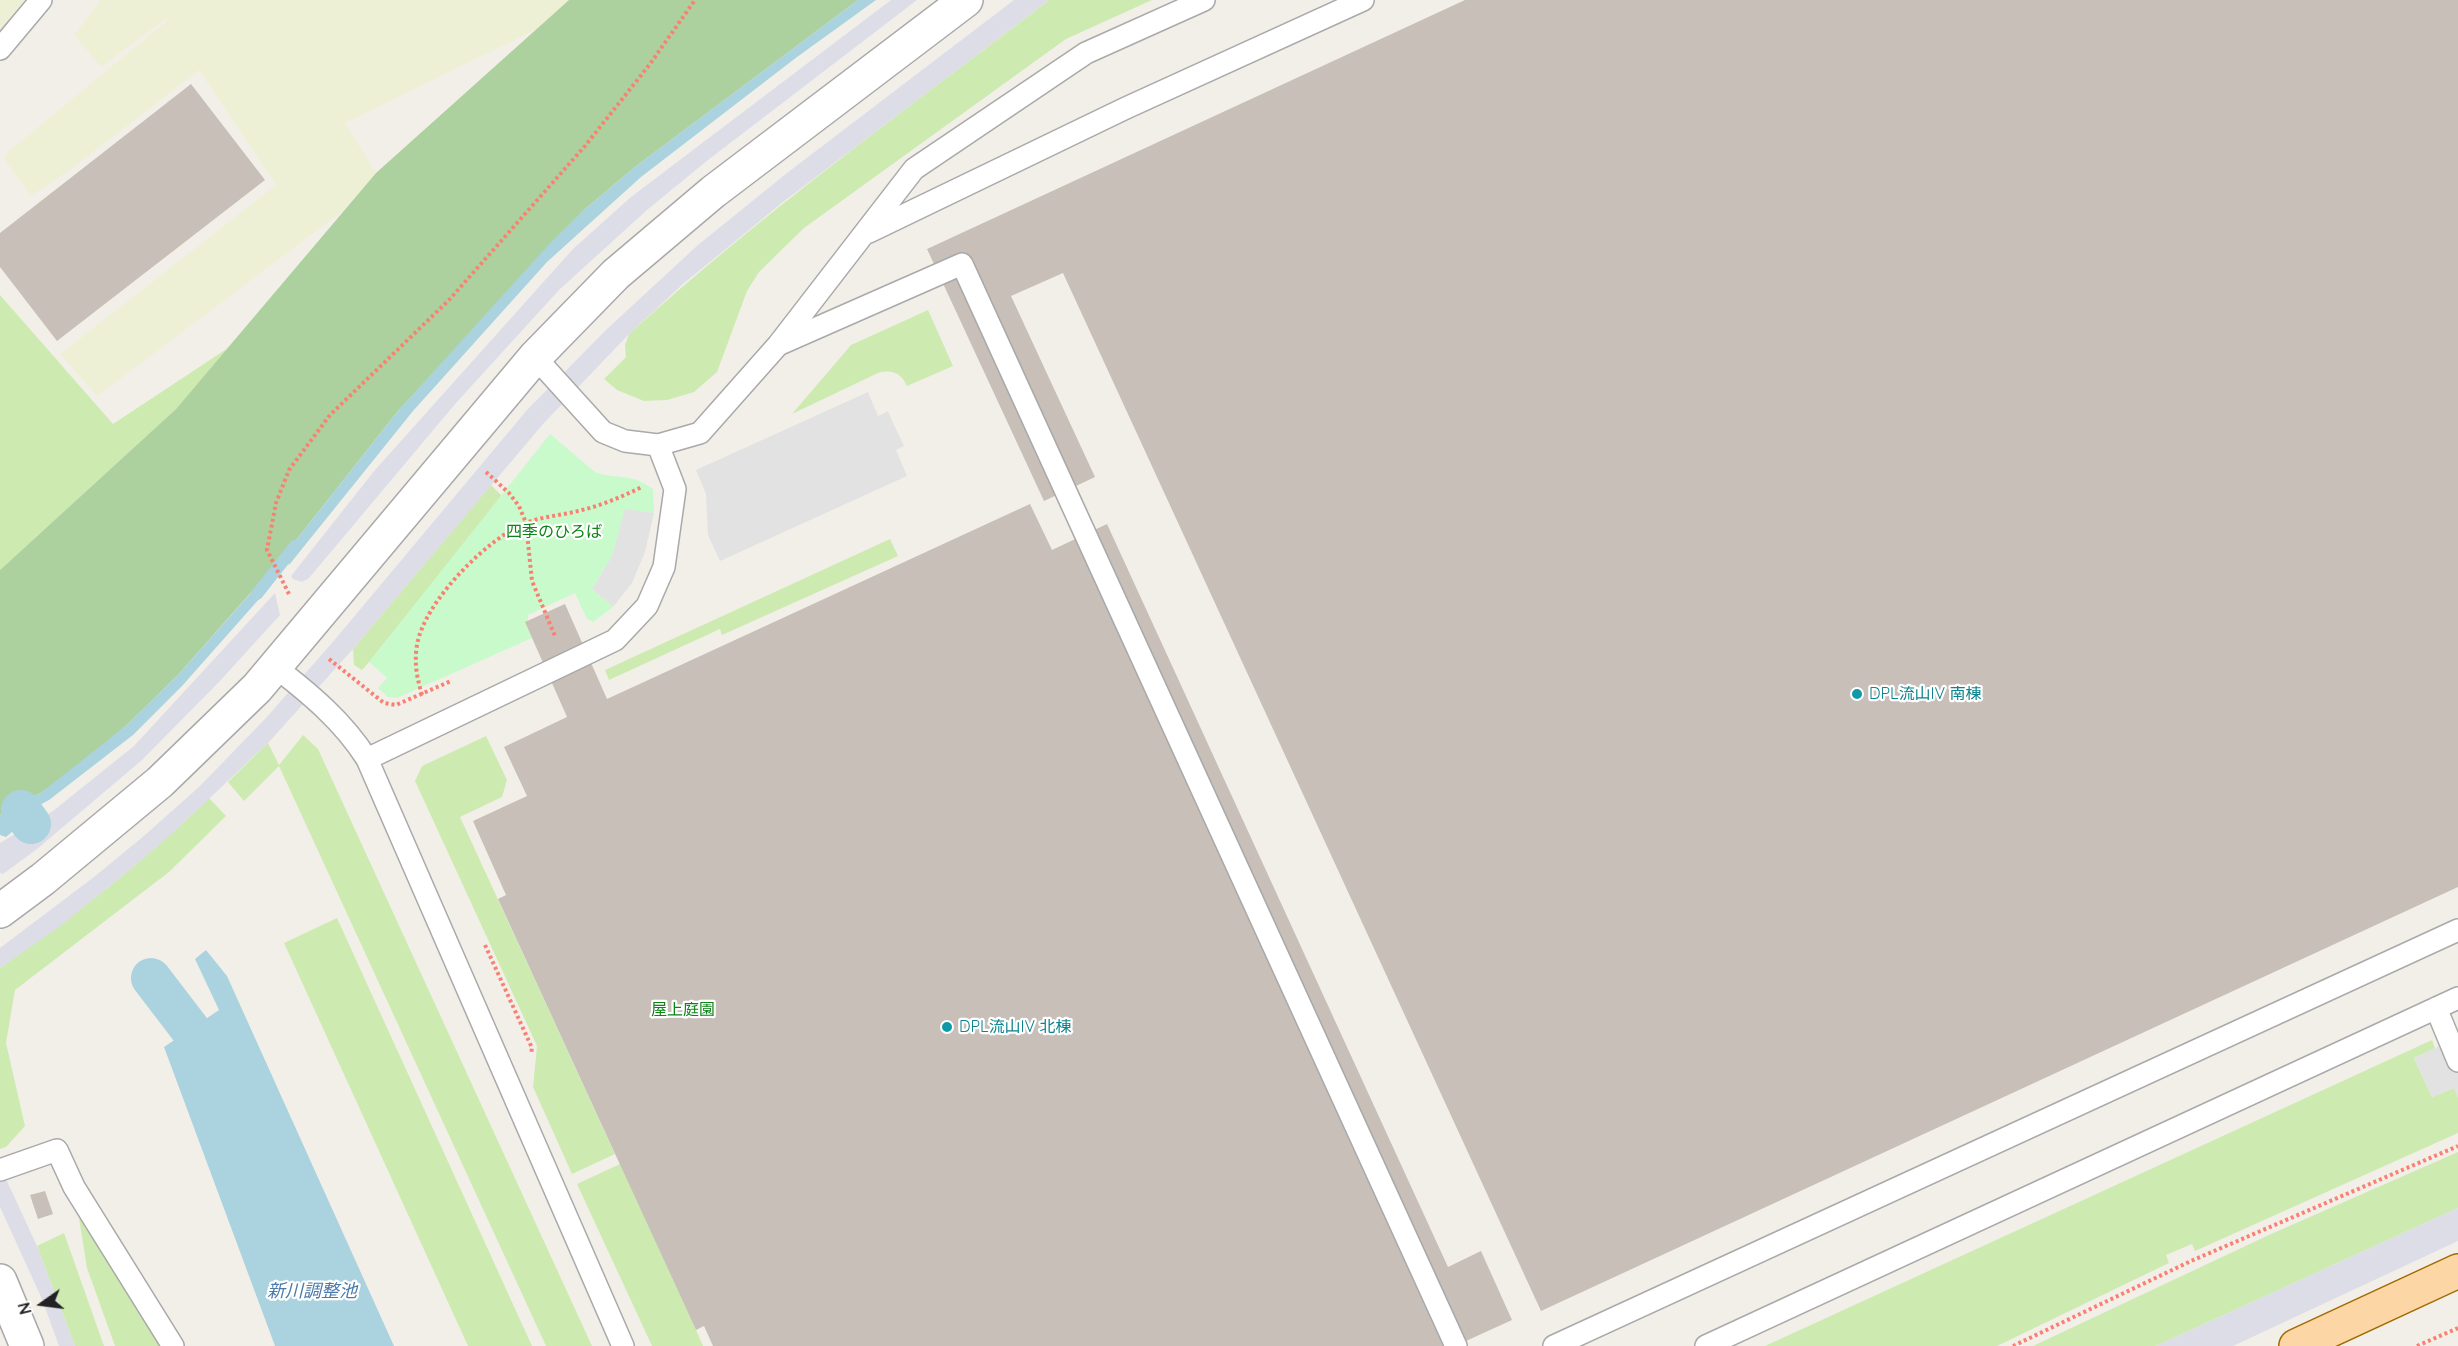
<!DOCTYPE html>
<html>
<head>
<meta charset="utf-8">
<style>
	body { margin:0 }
	#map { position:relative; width:2458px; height:1346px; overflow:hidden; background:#f2efe9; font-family:Quicksand,sans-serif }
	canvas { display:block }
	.north { position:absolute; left:12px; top:1274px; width:60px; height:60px; -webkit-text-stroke:4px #fff; paint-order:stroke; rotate:256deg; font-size:16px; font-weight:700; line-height:24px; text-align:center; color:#222 }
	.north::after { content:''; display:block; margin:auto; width:21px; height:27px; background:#222; clip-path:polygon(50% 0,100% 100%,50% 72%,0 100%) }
</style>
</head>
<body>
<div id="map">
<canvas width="2458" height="1346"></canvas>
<div class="north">N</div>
</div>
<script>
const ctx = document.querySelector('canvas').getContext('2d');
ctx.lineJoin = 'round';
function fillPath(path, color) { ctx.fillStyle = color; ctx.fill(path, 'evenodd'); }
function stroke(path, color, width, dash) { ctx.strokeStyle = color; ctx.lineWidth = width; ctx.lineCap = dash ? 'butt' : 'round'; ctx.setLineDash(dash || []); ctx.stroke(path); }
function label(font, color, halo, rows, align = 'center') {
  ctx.font = font + ' Quicksand,"Noto Sans JP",sans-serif'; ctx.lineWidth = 4.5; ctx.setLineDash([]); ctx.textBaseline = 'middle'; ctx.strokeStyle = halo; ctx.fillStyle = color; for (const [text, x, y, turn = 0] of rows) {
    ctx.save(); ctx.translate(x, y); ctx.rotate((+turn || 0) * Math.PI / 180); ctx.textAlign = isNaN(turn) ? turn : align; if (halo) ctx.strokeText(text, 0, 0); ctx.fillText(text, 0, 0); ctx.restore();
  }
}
fillPath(new Path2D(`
	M0,0H25L0,30Z
	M101,0H569L537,29L345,123L376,173L344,210L97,396L60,354L276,185L199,70L70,170L31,196L4,159L9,151L168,20L167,18L101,67L74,35Z`), '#eef0d5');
fillPath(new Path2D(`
	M1049,0H1152L1066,39L804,228L759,272L747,291L717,372L694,392L667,400L644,401L617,390L604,379L626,357L625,345L629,334C761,214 907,109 1049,0Z
	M0,295L113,424L228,348L176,409L0,570Z
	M928,310L953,366L907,386C901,373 892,369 878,373L792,414L851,345Z
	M491,485L502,496L369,662L362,670L354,665L353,649Z
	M890,539L898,556L722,635L720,629L609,680L605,670Z
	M303,735L318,749L592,1346H546L279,766L244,801L228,782L268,743L279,765Z
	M486,736L507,780L502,797L460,817L615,1154L572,1174L533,1087L537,1046L415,781L422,766Z
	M209,798L226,816L169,872L15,990L6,1043L25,1126L6,1147L0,1149V968C74,916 145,861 209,798Z
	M337,918L532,1346H468L284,943Z
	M2432,1040L2435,1048L2414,1058L2432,1097L2454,1088L2458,1097V1133L2195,1251L2192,1244L2166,1255L2169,1263L1997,1346H1765Z
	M2458,1152V1208L2156,1346H2033L2271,1234Z
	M620,1164L696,1330L703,1346H652L577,1184Z
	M78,1212L162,1346H115L87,1268Z
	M64,1233L104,1346H75L37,1246Z`), '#cdebb0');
fillPath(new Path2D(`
	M569,0H858L635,167L585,209L398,411L285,554L177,676L128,724L74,769L42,792L0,815V570L176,409L376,173Z`), '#add19e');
fillPath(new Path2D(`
	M550,434L595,472C620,481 628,471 653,489L654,513L625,510L612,556L592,589L613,607L593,622L587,619L575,593L528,615V621L525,623L532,638L397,698L388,697L378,688L387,678L369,662Z`), '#c8facc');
fillPath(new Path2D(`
	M868,392L878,416L888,411L893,423L904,446L896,450L907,476L720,561L708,535L706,494L696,470Z
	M625,509L654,513L645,552L632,583L613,607L592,589L612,556Z
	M2458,1037V1097L2454,1088L2432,1097L2414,1058Z`), '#e2e2e2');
fillPath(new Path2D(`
	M891,0H917L708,160L647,210L559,290L456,403L309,578L302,582L293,579L291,576L375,470L573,249L631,197Z
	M1014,0H1049L783,202L683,284L629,334L543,424L353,649L268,743L176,830L127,872L59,927L0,968V948L94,877L145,835L200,786L265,719L332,643L527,410L607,329L698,245L787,173Z
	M275,593L280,615L219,682L142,760L37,849L3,874L0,873V843L53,811L134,746Z
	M0,1166L37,1246L75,1346H59L42,1299L0,1207Z
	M2458,1208V1241L2233,1346H2156Z`), '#dddde8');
fillPath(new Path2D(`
	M858,0H876L797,57L641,177L547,262L413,411L289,565L285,554L398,411L552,241L585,209L635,167Z
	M265,577L268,589L182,686L133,735L49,800L8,822L13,831L6,837L0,835V815L42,792L128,724L177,676Z
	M206,950L227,976L394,1346H275L164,1047L219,1010L195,959Z`), '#aad3df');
stroke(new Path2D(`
	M257,594L295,546`), '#aad3df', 12);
stroke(new Path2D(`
	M21,810L31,824
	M151,978L190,1029`), '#aad3df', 40);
fillPath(new Path2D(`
	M1465,0H2458V887L1541,1311L1063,273L1011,296L1095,477L1044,501L927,249Z
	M191,84L265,180L57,341L0,267V233Z
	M1030,504L1052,550L1107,524L1448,1267L1481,1251L1512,1320L1455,1346H713L704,1326L696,1330L498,899L506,895L473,821L527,796L504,747L567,717L525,622L565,604L607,699Z
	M45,1191L53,1214L38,1219L30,1195Z`), '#c7bfb8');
const service = new Path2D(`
	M0,49L41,0
	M869,232L1126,108L1363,0
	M778,345L962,264L1456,1346
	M535,357L603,432L625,441L658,445L700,433L778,345L914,169L1086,53L1204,0
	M274,666C309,693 343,721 367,759L623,1346
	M367,759L615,640L647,606L664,567L675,489L658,445
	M2436,1008L2458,1061
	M0,1170L57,1150L74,1187L173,1346
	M1554,1346L2458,930
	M1706,1346L2458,998`);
const tertiary = new Path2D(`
	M0,911L43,879L160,782L257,688L535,357L616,274L713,192L966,0
	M0,1281L27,1346`);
const primary = new Path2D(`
	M2296,1346L2458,1271`);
stroke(service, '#a9a9a9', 24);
stroke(tertiary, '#a9a9a9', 36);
stroke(primary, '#a06b00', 36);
stroke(new Path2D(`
	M486,472L509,493L519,506L526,523L532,581L555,636
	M289,594L267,550L276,503L289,470L330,415L449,300L585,146L650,64L695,0
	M329,659L384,703L396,705L451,681
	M422,695C417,678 414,663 417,645C424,602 488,537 528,522C546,516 564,515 582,510C603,505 623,496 642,487
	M485,945L532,1048L531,1054
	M2013,1346L2191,1261L2458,1146
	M2417,1346L2458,1328`), '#fa8072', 4, [3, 3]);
stroke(service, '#fff', 21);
stroke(tertiary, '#fff', 33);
stroke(primary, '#fcd6a4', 33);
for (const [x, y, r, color] of [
	[1857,694,6,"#0f9aa8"],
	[947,1027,6,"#0f9aa8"]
]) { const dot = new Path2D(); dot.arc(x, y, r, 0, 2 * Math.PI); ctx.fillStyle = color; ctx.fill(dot); stroke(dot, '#fff', 2); }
label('16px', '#0c8416', '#fff', [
	["四季のひろば",554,532],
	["屋上庭園",683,1010]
]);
label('16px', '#0d838f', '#fff', [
	["DPL流山IV 南棟",1869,694],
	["DPL流山IV 北棟",959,1027]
], 'left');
label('italic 18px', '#4a7aab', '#fff', [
	["新川調整池",312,1292]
]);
</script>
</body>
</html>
